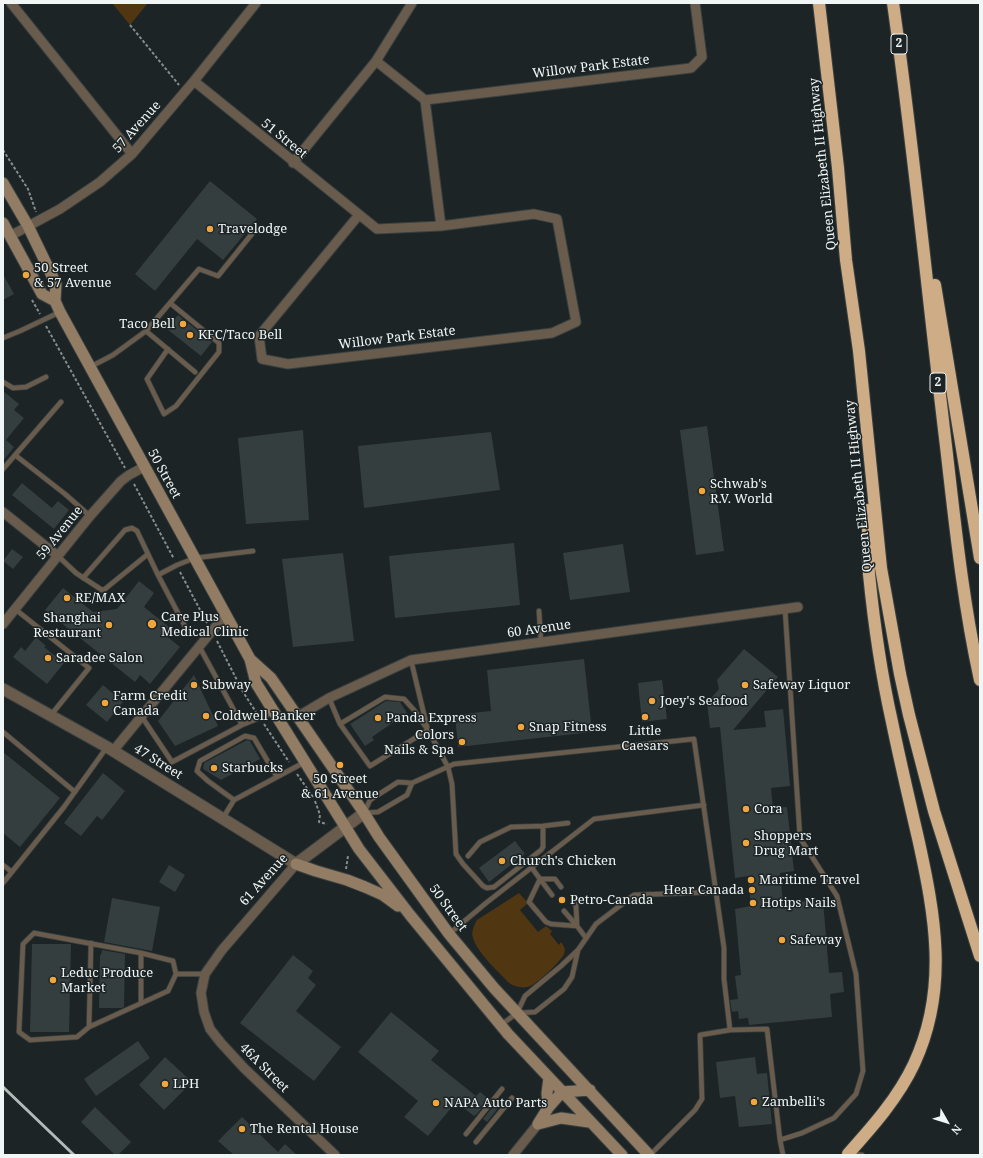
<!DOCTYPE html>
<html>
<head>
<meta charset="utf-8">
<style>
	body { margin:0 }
	#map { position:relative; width:983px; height:1158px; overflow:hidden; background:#1c2425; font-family:"Noto Serif",serif }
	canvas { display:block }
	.frame { position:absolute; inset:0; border:4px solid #f0f5f5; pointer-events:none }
	.north { position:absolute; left:927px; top:1102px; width:40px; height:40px; -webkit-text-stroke:3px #1c2425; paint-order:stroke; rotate:129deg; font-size:11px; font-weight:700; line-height:16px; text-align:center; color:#f0f5f5 }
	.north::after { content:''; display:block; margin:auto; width:14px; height:18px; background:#f0f5f5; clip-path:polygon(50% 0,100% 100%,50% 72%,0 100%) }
</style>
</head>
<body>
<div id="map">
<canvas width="983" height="1158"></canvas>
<div class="frame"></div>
<div class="north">N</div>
</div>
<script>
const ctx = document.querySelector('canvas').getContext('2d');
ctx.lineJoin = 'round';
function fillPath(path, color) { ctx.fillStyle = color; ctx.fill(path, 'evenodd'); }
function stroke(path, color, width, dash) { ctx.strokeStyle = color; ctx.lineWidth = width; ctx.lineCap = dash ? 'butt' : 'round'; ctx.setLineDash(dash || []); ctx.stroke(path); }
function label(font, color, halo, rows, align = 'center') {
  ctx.font = font + ' "Noto Serif",serif'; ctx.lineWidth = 3; ctx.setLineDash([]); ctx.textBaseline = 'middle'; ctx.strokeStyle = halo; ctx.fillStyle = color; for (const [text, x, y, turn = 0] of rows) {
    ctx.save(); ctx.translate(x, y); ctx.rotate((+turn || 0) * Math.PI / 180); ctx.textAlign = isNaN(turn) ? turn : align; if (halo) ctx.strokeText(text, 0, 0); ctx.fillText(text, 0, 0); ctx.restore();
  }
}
fillPath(new Path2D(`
	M112,3H148L130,25Z
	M519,893L528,903L520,910L538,932L546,926L552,931L550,934L559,945L561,942C564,946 566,949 564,954C562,960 537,984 530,986C524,989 515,987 509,983C498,971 478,954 473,938C471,932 474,925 477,920Z`), '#513612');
fillPath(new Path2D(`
	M210,181L257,219L223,260L197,239L155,291L135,274Z
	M3,274L14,294L3,300Z
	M178,315L212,342L201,356L167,329Z
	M3,391L19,404L14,410L24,418L6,440L14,447L3,461Z
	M707,426L724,551L696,555L680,430Z
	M303,430L309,520L246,524L238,438Z
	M491,432L500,490L364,508L358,446Z
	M22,483L52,508L58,501L69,510L54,529L12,495Z
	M514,543L520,605L395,618L389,556Z
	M623,544L630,592L570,600L563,553Z
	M12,549L23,557L13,569L3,561Z
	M343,553L354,641L293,647L282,559Z
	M139,581L154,593L144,607L169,627L164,634L180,647L150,684L140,675L135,682L45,610L63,588L93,612L117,609Z
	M36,637L46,646L44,647L64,663L47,684L13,657L21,647L25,651Z
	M744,649L778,677L733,730L766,727L764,711L783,709L790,786L771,788L773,808L787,807L794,871L780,873L783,903L823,900L829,973L842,972L844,992L830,994L832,1017L749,1025L748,1018L739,1019L738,1011L732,1012L730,1000L738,999L735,976L741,975L735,909L751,906L748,876L735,878L720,727L710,728L707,703L719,689L717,680Z
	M584,659L592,732L458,747L455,715L491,711L487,670Z
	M194,675L218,726L175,746L158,721Z
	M662,680L667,719L642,722L638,683Z
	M103,685L123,702L107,722L86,705Z
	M386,701L400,702L407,713L372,737L374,740L365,746L350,724Z
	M247,740L250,741L260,759L221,780L203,769L204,763Z
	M3,752L60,798L20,847L3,833Z
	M103,773L125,791L102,820L97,816L81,836L64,823Z
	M515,841L525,854L489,882L479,868Z
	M169,865L185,875L175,892L159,882Z
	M112,898L160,907L152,951L104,942Z
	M32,944H71L69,1032H30Z
	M102,950L125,954L124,1007L121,1008H99L100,955H101Z
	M293,955L313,971L308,978L316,985L296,1011L341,1047L314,1081L240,1023Z
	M391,1012L439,1051L431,1060L476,1096L480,1092L489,1099L477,1114L474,1116L456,1102L428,1136L404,1117L418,1101L358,1052Z
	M138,1041L150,1058L96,1096L84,1079Z
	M165,1057L192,1082L164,1110L139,1085Z
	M755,1057L757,1074L767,1073L772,1124L739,1127L735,1096L720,1098L716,1062Z
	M495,1104L499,1107L487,1122L483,1119Z
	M95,1107L131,1142L118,1155H115L81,1122Z
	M242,1117L278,1152L285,1144L297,1155H234L218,1141Z`), '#353e3e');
const service = new Path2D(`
	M146,331L195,372
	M3,338L20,331L60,312
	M168,349L147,379L164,414L176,406L219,352V343L170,303
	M90,367L113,355L146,331L199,269L218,276L255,230
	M3,382L13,388L26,387L46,377
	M15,455L65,494L90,516
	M3,469L61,402
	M58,556L76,573L102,590L105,589L148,554L158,575L177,565L195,558L253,551
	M158,575L188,632
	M83,578L125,530L132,528L137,531L148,554
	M15,609L89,668L51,715
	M539,611L541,642
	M199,646L242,725
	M411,660L427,727
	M329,698L340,724L370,766L428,730L448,767L452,784L456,854L463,864L483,886L487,888L494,887L541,850L543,847V826
	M142,717L172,762L242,725L274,712
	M340,724L385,697L404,699L414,710L428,730
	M3,732L75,792
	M412,783L407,795L378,812L364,813L370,800L398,782L412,783L454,764L694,739L724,948V979L730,1030
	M234,800L208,781L197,771L200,761L245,736L254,738L277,777
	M223,818L234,800L305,762
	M468,856L480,842L511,827L543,826L568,823
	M3,865L12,872
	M532,868L540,879L529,902L546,922L551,924L577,926
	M3,883L64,807L107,747
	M552,895L540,879H555L561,887
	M574,903L576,906L577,926L586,938
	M564,911L577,926
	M449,934L486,903L594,819L704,805
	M176,974L168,991L89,1027L77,1037L30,1040L19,1032L23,944L34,933L141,953L173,961L176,974H205
	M141,1003V953
	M518,1013L535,1012L564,989L572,977L578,950
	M501,1025L517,1013L525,996L561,966L578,950L596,924L634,895L716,892
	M89,1027L91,943
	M466,1134L502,1089
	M780,1140L802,1133L834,1118L856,1094L863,1071L856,974L837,896L800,838L785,609
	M476,1142L512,1098
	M852,1154L862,1155
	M650,1155L695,1110L702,1099L700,1035L730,1030L767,1029L780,1140L783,1155`);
const minor = new Path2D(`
	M11,3L132,154
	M376,61L425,100L441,226
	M194,81L377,229L441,226L534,214L557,219L576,322L552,333L288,364L262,359L259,336L358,216
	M425,100L691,68L702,57L695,3
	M293,163L376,61L412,3
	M10,236L60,209L100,182L132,154L194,81L256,3
	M3,512L58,556
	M3,624L90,516L121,481L129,475L144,467
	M297,717L329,698L411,660L798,607
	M113,751L226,614
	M296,864L222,950L205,974L201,993L204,1012L210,1029L221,1043L244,1068L335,1155
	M513,1155L538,1124`);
const tertiary = new Path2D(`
	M3,689L107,747L296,864L364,813`);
const secondary = new Path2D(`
	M3,183L28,226L56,284L55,301L60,312L250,659L256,683L359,849L410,915L508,1034L622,1155
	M3,223L42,294L55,301
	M250,659L271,678L364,813L379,837L449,934L494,988L649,1155
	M296,864L316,871L347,880L365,887L383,895L398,906
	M548,1108L562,1092L590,1090
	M538,1124L561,1118L589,1122
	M538,1124L548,1108L547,1093L549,1078`);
const motorway = new Path2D(`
	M819,3L838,168L846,260L859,351L881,568L900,674L909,715L934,811L980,956
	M893,3C914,150 928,298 946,446C955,524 963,603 980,680
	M935,285L980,558
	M848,1154C873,1126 898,1098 914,1064C949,989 935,915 918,838C909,799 900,761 892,722C881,673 874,624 869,574C868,553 868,531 868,510`);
stroke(service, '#3a4142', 6);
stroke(minor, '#3a4142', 11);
stroke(tertiary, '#3a4142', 13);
stroke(secondary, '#3a4142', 13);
stroke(motorway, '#3a4142', 14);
stroke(new Path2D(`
	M130,25L179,85
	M3,150L28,189L36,212
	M32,300L40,314
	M46,326L125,468
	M134,484L174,559
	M180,572L207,623
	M217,641L243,692L256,712
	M264,724L289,762
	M297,774L313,797
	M315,801L320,815L319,822L327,824
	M346,869L348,856`), '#878d8e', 2, [3, 2]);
stroke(service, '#695c4d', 4.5);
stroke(minor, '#695c4d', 9);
stroke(tertiary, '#695c4d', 11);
stroke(secondary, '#927d64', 11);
stroke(motorway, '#cdac86', 12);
stroke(new Path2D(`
	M3,1087L74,1155`), '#b3b9b9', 3);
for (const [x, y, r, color] of [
	[210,229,4,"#f0a63f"],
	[26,275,4,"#f0a63f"],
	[183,324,4,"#f0a63f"],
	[190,335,4,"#f0a63f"],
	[702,491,4,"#f0a63f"],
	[67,598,4,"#f0a63f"],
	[152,624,5,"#f0a63f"],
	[109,625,4,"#f0a63f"],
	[48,658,4,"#f0a63f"],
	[194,685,4,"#f0a63f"],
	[745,685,4,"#f0a63f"],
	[652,701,4,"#f0a63f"],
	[105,703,4,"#f0a63f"],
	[206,716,4,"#f0a63f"],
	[645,717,4,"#f0a63f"],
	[378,718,4,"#f0a63f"],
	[521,727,4,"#f0a63f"],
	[462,742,4,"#f0a63f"],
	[340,765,4,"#f0a63f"],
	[214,768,4,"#f0a63f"],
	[746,809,4,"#f0a63f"],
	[746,843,4,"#f0a63f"],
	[502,861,4,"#f0a63f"],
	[751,880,4,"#f0a63f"],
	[752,890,4,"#f0a63f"],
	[562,900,4,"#f0a63f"],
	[753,903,4,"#f0a63f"],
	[782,940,4,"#f0a63f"],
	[53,980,4,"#f0a63f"],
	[165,1084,4,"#f0a63f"],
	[754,1102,4,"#f0a63f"],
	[436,1103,4,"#f0a63f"],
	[242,1129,4,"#f0a63f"]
]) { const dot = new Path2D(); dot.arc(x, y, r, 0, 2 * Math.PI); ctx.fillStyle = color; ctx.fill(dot); stroke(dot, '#1c2425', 1.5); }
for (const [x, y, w] of [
	[899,44,16],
	[938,383,16]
]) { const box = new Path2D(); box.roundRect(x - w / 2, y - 10, w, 20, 3); ctx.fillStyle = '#1c2425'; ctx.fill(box); stroke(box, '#f0f5f5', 1); }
label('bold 12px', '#f0f5f5', null, [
	["2",899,44],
	["2",938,383]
]);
label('13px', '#f0f5f5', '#1c2425', [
	["Willow Park Estate",591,67,-7],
	["57 Avenue",137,127,-48],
	["51 Street",284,139,39],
	["Queen Elizabeth II Highway",823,164,-96],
	["Willow Park Estate",397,338,-7],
	["50 Street",164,474,61],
	["Queen Elizabeth II Highway",859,486,-96],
	["59 Avenue",60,533,-51],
	["60 Avenue",539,629,-8],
	["47 Street",158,762,32],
	["61 Avenue",264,880,-48],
	["50 Street",448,908,54],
	["46A Street",264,1068,45]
]);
label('13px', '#f0f5f5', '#1c2425', [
	["Travelodge",218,229],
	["50 Street",34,268],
	["& 57 Avenue",34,283],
	["Taco Bell",175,324,"right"],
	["KFC/Taco Bell",198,335],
	["Schwab's",710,484],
	["R.V. World",710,499],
	["RE/MAX",75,598],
	["Care Plus",161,617],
	["Medical Clinic",161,632],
	["Shanghai",101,618,"right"],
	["Restaurant",101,633,"right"],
	["Saradee Salon",56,658],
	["Subway",202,685],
	["Safeway Liquor",753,685],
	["Farm Credit",113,696],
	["Canada",113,711],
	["Joey's Seafood",660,701],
	["Coldwell Banker",214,716],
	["Panda Express",386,718],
	["Snap Fitness",529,727],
	["Little",645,731,"center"],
	["Caesars",645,746,"center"],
	["Colors",454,735,"right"],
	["Nails & Spa",454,750,"right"],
	["Starbucks",222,768],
	["50 Street",340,779,"center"],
	["& 61 Avenue",340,794,"center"],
	["Cora",754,809],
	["Shoppers",754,836],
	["Drug Mart",754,851],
	["Church's Chicken",510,861],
	["Maritime Travel",759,880],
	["Hear Canada",744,890,"right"],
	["Petro-Canada",570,900],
	["Hotips Nails",761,903],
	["Safeway",790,940],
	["Leduc Produce",61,973],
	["Market",61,988],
	["LPH",173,1084],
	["Zambelli's",762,1102],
	["NAPA Auto Parts",444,1103],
	["The Rental House",250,1129]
], 'left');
</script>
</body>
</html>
